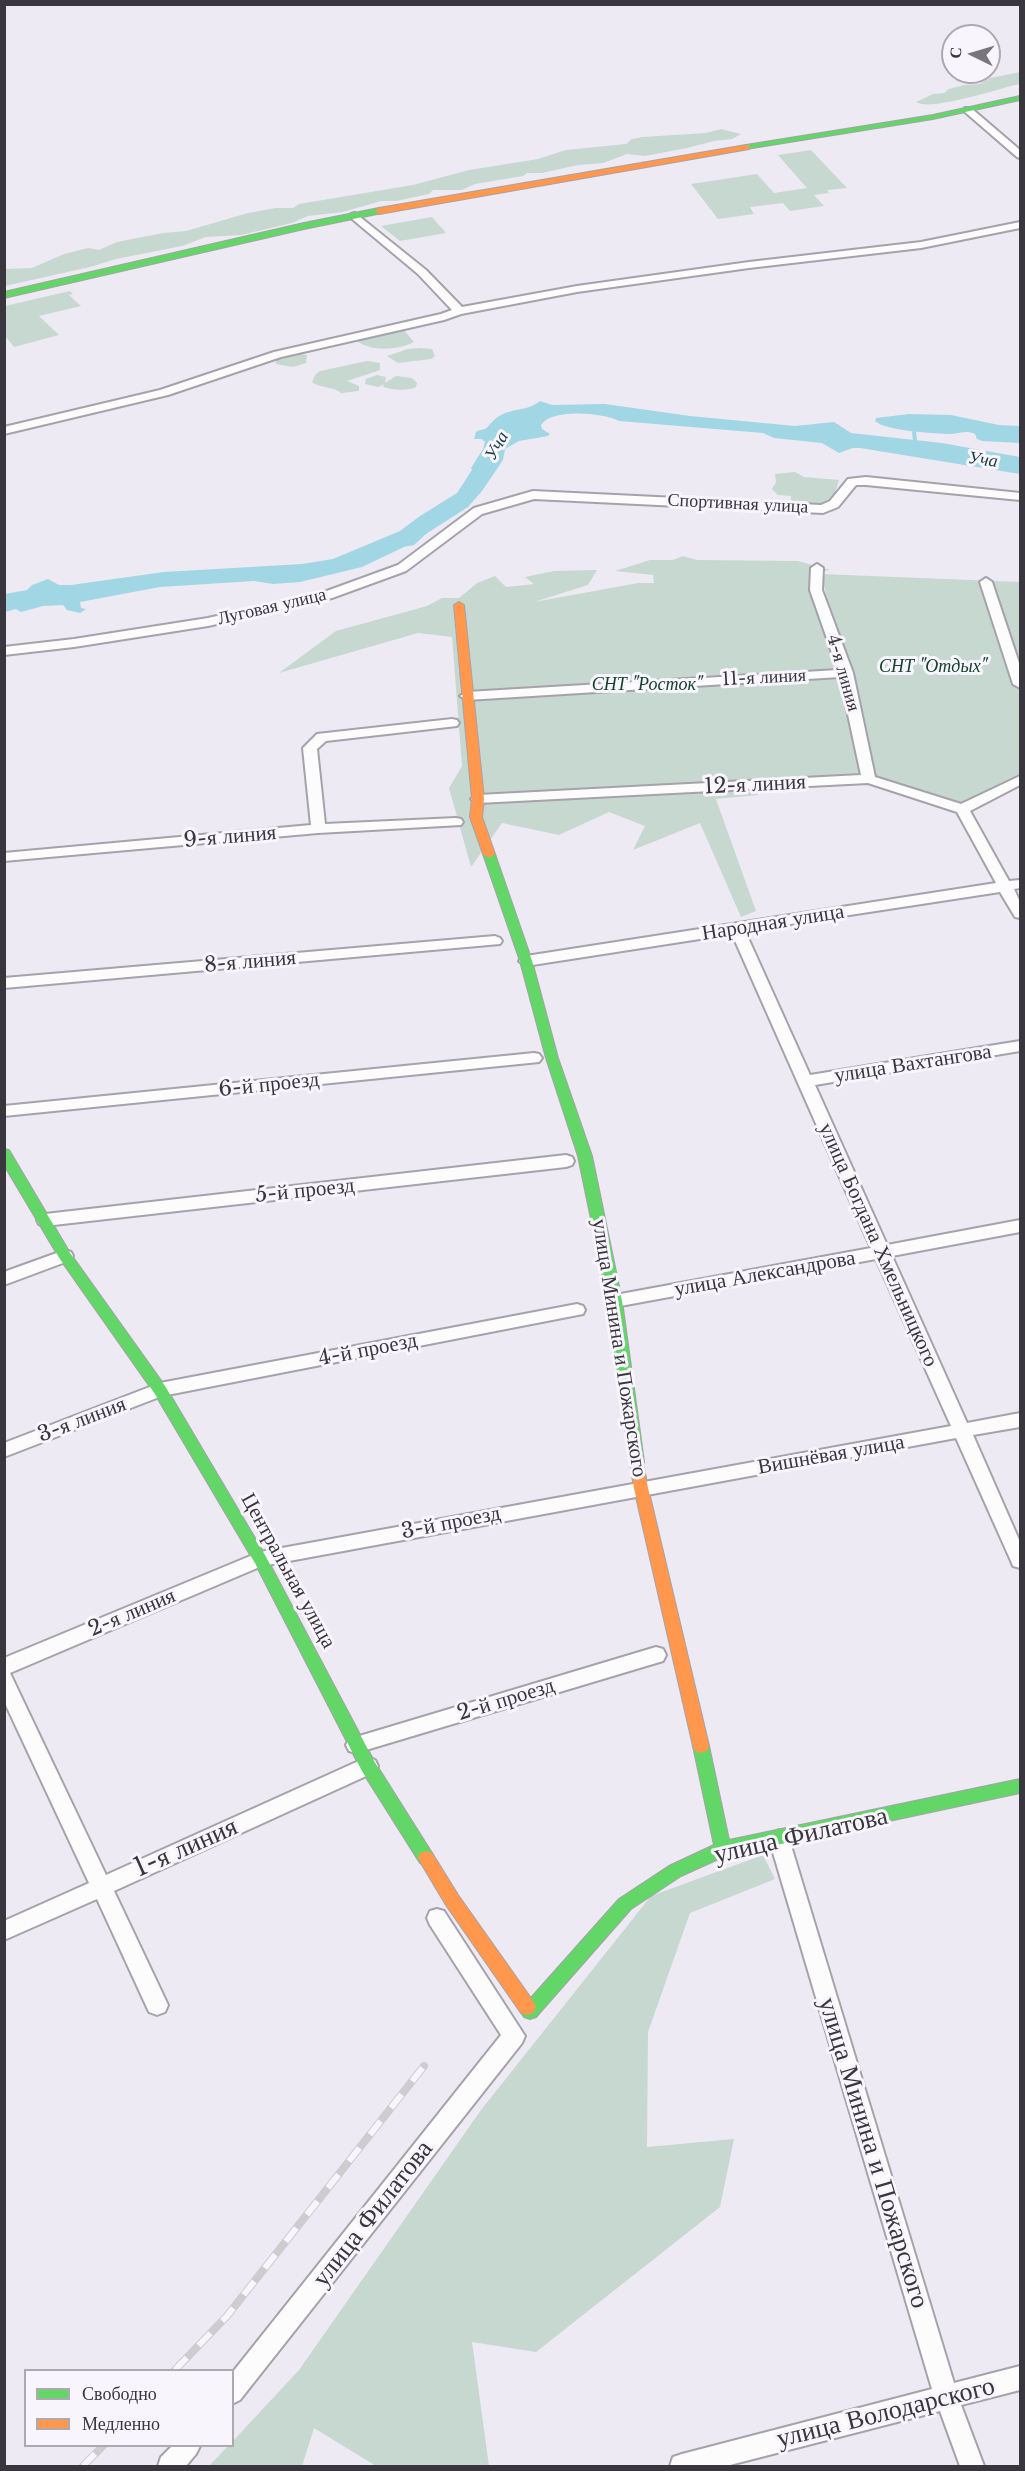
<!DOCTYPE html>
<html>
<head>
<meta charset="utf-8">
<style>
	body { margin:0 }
	#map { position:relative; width:1025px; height:2471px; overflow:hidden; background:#eeeaf4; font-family:"Libre Baskerville",serif }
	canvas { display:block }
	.frame { position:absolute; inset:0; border:6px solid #39363d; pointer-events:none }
	.legend { position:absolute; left:24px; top:2369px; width:210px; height:78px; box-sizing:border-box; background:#f8f5fd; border:2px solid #aca9b0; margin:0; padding:8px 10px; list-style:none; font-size:18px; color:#39363d }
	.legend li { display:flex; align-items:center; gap:12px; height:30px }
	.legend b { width:30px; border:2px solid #aca9b0 }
	.north { position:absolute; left:941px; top:24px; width:60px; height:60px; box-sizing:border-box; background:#f8f5fd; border:2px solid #aca9b0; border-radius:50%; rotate:275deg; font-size:16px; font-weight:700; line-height:24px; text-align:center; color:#39363d }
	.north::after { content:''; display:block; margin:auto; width:21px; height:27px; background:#78757d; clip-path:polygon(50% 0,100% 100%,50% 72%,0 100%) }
</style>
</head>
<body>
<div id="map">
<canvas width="1025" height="2471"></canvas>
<div class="frame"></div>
<ul class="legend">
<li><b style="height:8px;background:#63d668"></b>Свободно</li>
<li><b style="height:8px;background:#ff974d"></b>Медленно</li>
</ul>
<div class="north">С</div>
</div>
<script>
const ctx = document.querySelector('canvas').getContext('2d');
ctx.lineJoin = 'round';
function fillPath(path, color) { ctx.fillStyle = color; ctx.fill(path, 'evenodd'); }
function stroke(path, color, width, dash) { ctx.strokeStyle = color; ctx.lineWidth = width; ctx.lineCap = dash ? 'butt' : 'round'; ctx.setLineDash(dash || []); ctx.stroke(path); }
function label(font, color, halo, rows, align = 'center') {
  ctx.font = font + ' "Libre Baskerville",serif'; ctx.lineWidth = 6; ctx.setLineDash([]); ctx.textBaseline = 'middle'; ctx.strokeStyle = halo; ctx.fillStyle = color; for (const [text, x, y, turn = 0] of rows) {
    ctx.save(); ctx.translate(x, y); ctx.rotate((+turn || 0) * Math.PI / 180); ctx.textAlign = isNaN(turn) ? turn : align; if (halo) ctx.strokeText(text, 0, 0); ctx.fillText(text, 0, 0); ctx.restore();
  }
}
fillPath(new Path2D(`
	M1020,72V84C1000,88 930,112 916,102L933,94L944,93L949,89L964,85L980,84L990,78Z
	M721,129L741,134L732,139L714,141L687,148L645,156L627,154L603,163L578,165L542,173H527L523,176L475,184L462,190H433L429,194L396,201H381L343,212L308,216L292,223L241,235L206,237L182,246L116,259L90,267L5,286V269L32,268L64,254L88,248L99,250L117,242L163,233L186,231L248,213L276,208H293L299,204L413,185L469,170L538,159L566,150L626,144L632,139L642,137L706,133Z
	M811,150L847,188L827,190L829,193L814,195L824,206L790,211L783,203L750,207L754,214L718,219L691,184L757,174L774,193L807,188L778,155Z
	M432,217L446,233L400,241L381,226Z
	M70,291L73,294L69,295L81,306L39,316L59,335L14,347L5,336V306Z
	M403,329L414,342C399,350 371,352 357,341V339Z
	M419,348L432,349L435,356L431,359L398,363L387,356L408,349Z
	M295,353L307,355L306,363L293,367L276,364V358Z
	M367,361L380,363V370L347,381L359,386V391L341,393C334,386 321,389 312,382L315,375L320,371Z
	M377,375L386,377L385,383L396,376L412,378L417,383L416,387C408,391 392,390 383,387L384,384L378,387L365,384L366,379Z
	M795,472L804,477L839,480L834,496L820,504H791V496L778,495L772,489L776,482L775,474Z
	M683,556L697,560L798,561L830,570L811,574L815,597L864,775L756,781L758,795L716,799L756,911L741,917L700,823L633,850L645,826L609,812L559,835L502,823L471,867L449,788L462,766L452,637L418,633L279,673L336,631L427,606L442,598H459L477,583L495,576L506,587L534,584L525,577L554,571L597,570L588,585L534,602L638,583H654L653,575L615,571L650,560H673Z
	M821,574L1020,582V775L961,806L872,778Z
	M763,1855L775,1879L690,1913L648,2032L647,2147L734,2139L720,2207L536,2352L472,2342L489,2466H376L314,2428L302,2466H209L228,2446H232L233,2441L299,2370L481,2110L651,1896Z`), '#c6d8d0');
fillPath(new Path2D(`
	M540,401L552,405L605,404L690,416L795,426L834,422L851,433L942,443L1020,457V474L860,448H853L839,453L822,443L774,438L763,433L619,421C604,413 552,408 541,425L542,429L550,434L548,436L519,441L505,449L503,460L482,491L468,507L426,534L414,545L404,547L362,567L300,582L273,584L254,581L160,587L80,602L81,608L86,609L80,613L67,610L63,605L43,606L21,612L16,609L5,612V594L27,590L32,585L48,579L59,585H71L164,572L302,564L333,559L400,531L420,516L457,493L472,470L471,468L483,449L485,442L482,439H474L476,432C478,430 482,430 485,429C491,425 492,419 503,414C519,407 525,412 540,401Z
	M909,414L951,415L999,425L1020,426V443L982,441L977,439L975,434C964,429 958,435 947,434C931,433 886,431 875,421L876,418Z`), '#a1d6e5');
stroke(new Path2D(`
	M914,432L915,440`), '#a1d6e5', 4);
const street = new Path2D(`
	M965,108H971L1020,150V158L1017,157L965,112Z
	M355,213L426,270L462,307L577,286L749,262L921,242L1020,222V228L921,248L749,268L577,292L461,314L444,320L281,357L168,395L4,434V427L160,390L274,352L441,314L452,310L418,274L351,218V214Z
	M866,477L1020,493V500L866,485H856L838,507L823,513L534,499L482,514L406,571L332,598L208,626L74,647L4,655V647L74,639L208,618L324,592L398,565L474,508L533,491L821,505L830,501L848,479Z
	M817,564L823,568L822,590L853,673L875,777L961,804L1020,776V785L970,811L1009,881L1020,880V888L1014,889L1020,902V918L1015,917L1000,892L745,931L810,1075L1020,1041V1051L815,1085L887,1245L1020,1220V1232L892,1256L967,1423L1020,1413V1427L973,1435L1020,1542V1568L1013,1566L1011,1561L956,1438L262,1566L10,1673L106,1875L361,1760L368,1757L375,1760L378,1766L375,1772L114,1891L168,2005L165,2012L157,2015L149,2012L97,1899L4,1940V1921L89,1883L4,1701V1658L260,1552L951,1426L876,1259L615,1307L609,1305L607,1301L609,1297L615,1295L871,1248L732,934L526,966L519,961L526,956L996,883L957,812L868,783L478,803L471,799L478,795L861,775L840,677L467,700L460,696L467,692L838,670L810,590L811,568Z
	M986,578L992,582L1020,666V688L1013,684L980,582Z
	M452,719L457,720L459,723L457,726L326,741L317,749L325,824L456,818L461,819L463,822L461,825L318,833L4,861V853L311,825L303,748L317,734Z
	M495,936L500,938L502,941L500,944L4,988V978Z
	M534,1053L539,1054L542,1058L539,1062L4,1116V1106Z
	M566,1155L572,1157L574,1161L572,1165L566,1167L45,1226L39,1224L37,1220L39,1216L45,1214Z
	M65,1250L71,1252L73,1256L71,1260L4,1285V1272Z
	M577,1304L583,1306L585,1310L583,1314L162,1396L4,1457V1443L160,1383Z
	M656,1647L663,1649L666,1655L663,1661L356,1753L349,1751L346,1745L349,1739L356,1737Z
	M779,1830L786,1833L789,1839L954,2383L1020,2366V2390L961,2405L984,2466H960L940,2411L726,2466H670L673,2457L682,2454L932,2389L769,1839L772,1833Z
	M437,1909L444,1911L525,2036L522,2043L240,2400L232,2404V2373L501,2035L430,1925L427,1918L430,1911Z
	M172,2446H200L196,2454L186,2466H158L161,2457Z`);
const fast = new Path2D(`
	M1020,96V100L933,119L746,149L742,147L746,145L933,115Z
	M379,208L382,209V213L304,229L4,298V292L304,223Z
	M489,850L495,854L532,961L558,1058L592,1156L622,1301L644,1462L642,1466H632L630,1462L608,1301L578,1156L546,1058L520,961L483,854Z
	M4,1149L9,1150L70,1253L165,1386L265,1555L374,1761L432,1853L434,1858L432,1863L426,1865L420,1863L362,1771L255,1563L155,1394L60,1259L4,1165Z
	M701,1739L707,1741L709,1746L729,1840L1020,1779V1793L725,1856L681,1876L631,1909L536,2017L530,2019L524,2017L518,2007L521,2001L529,2000L619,1899L669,1866L714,1845L693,1746L695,1741Z`);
const slow = new Path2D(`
	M746,145H749V149L379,214L375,211L379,208Z
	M459,602L464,605L484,799L482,817L495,854L489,858L483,854L470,817L472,799L454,605Z
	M637,1456L642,1458L648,1488L709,1746L707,1751L701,1753L695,1751L693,1746L634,1488L630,1462L632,1458Z
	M426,1851L432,1853L458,1895L533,2001L536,2007L533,2013L527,2015L521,2013L446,1905L418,1858L420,1853Z`);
stroke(street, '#a6a2aa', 4);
stroke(fast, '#a6a2aa', 2);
stroke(slow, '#a6a2aa', 2);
fillPath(street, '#fcfcfd');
fillPath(fast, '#63d668');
fillPath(slow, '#ff974d');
const rail = new Path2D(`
	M175,2370L227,2316L424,2066
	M83,2466L103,2446`);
stroke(rail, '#cecccf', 8);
stroke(rail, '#f8f5fd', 6, [17]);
label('italic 18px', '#173c44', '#f8f5fd', [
	["Уча",497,446,-60],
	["Уча",983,460,8]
]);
label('18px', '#39363d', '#f8f5fd', [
	["Спортивная улица",738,504,3],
	["Луговая улица",272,607,-13],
	["4-я линия",843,673,74],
	["11-я линия",764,678,-3]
]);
label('italic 18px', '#14432b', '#f8f5fd', [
	["СНТ \"Отдых\"",933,667],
	["СНТ \"Росток\"",647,685]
]);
label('21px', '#39363d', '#f8f5fd', [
	["12-я линия",755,785,-3],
	["9-я линия",230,837,-5],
	["Народная улица",773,923,-9],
	["8-я линия",250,962,-5],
	["улица Вахтангова",913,1064,-9],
	["6-й проезд",269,1085,-6],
	["5-й проезд",305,1191,-6],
	["улица Богдана Хмельницкого",878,1245,66],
	["улица Александрова",765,1274,-10],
	["улица Минина и Пожарского",619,1348,81],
	["4-й проезд",368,1350,-11],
	["3-я линия",82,1420,-21],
	["Вишнёвая улица",831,1455,-10],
	["3-й проезд",451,1523,-11],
	["Центральная улица",288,1571,61],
	["2-я линия",132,1613,-23],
	["2-й проезд",506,1700,-17]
]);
label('26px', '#39363d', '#f8f5fd', [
	["улица Филатова",801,1836,-13],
	["1-я линия",186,1848,-24],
	["улица Минина и Пожарского",873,2153,73],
	["улица Филатова",373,2214,-52],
	["улица Володарского",886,2413,-14]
]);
</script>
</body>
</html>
